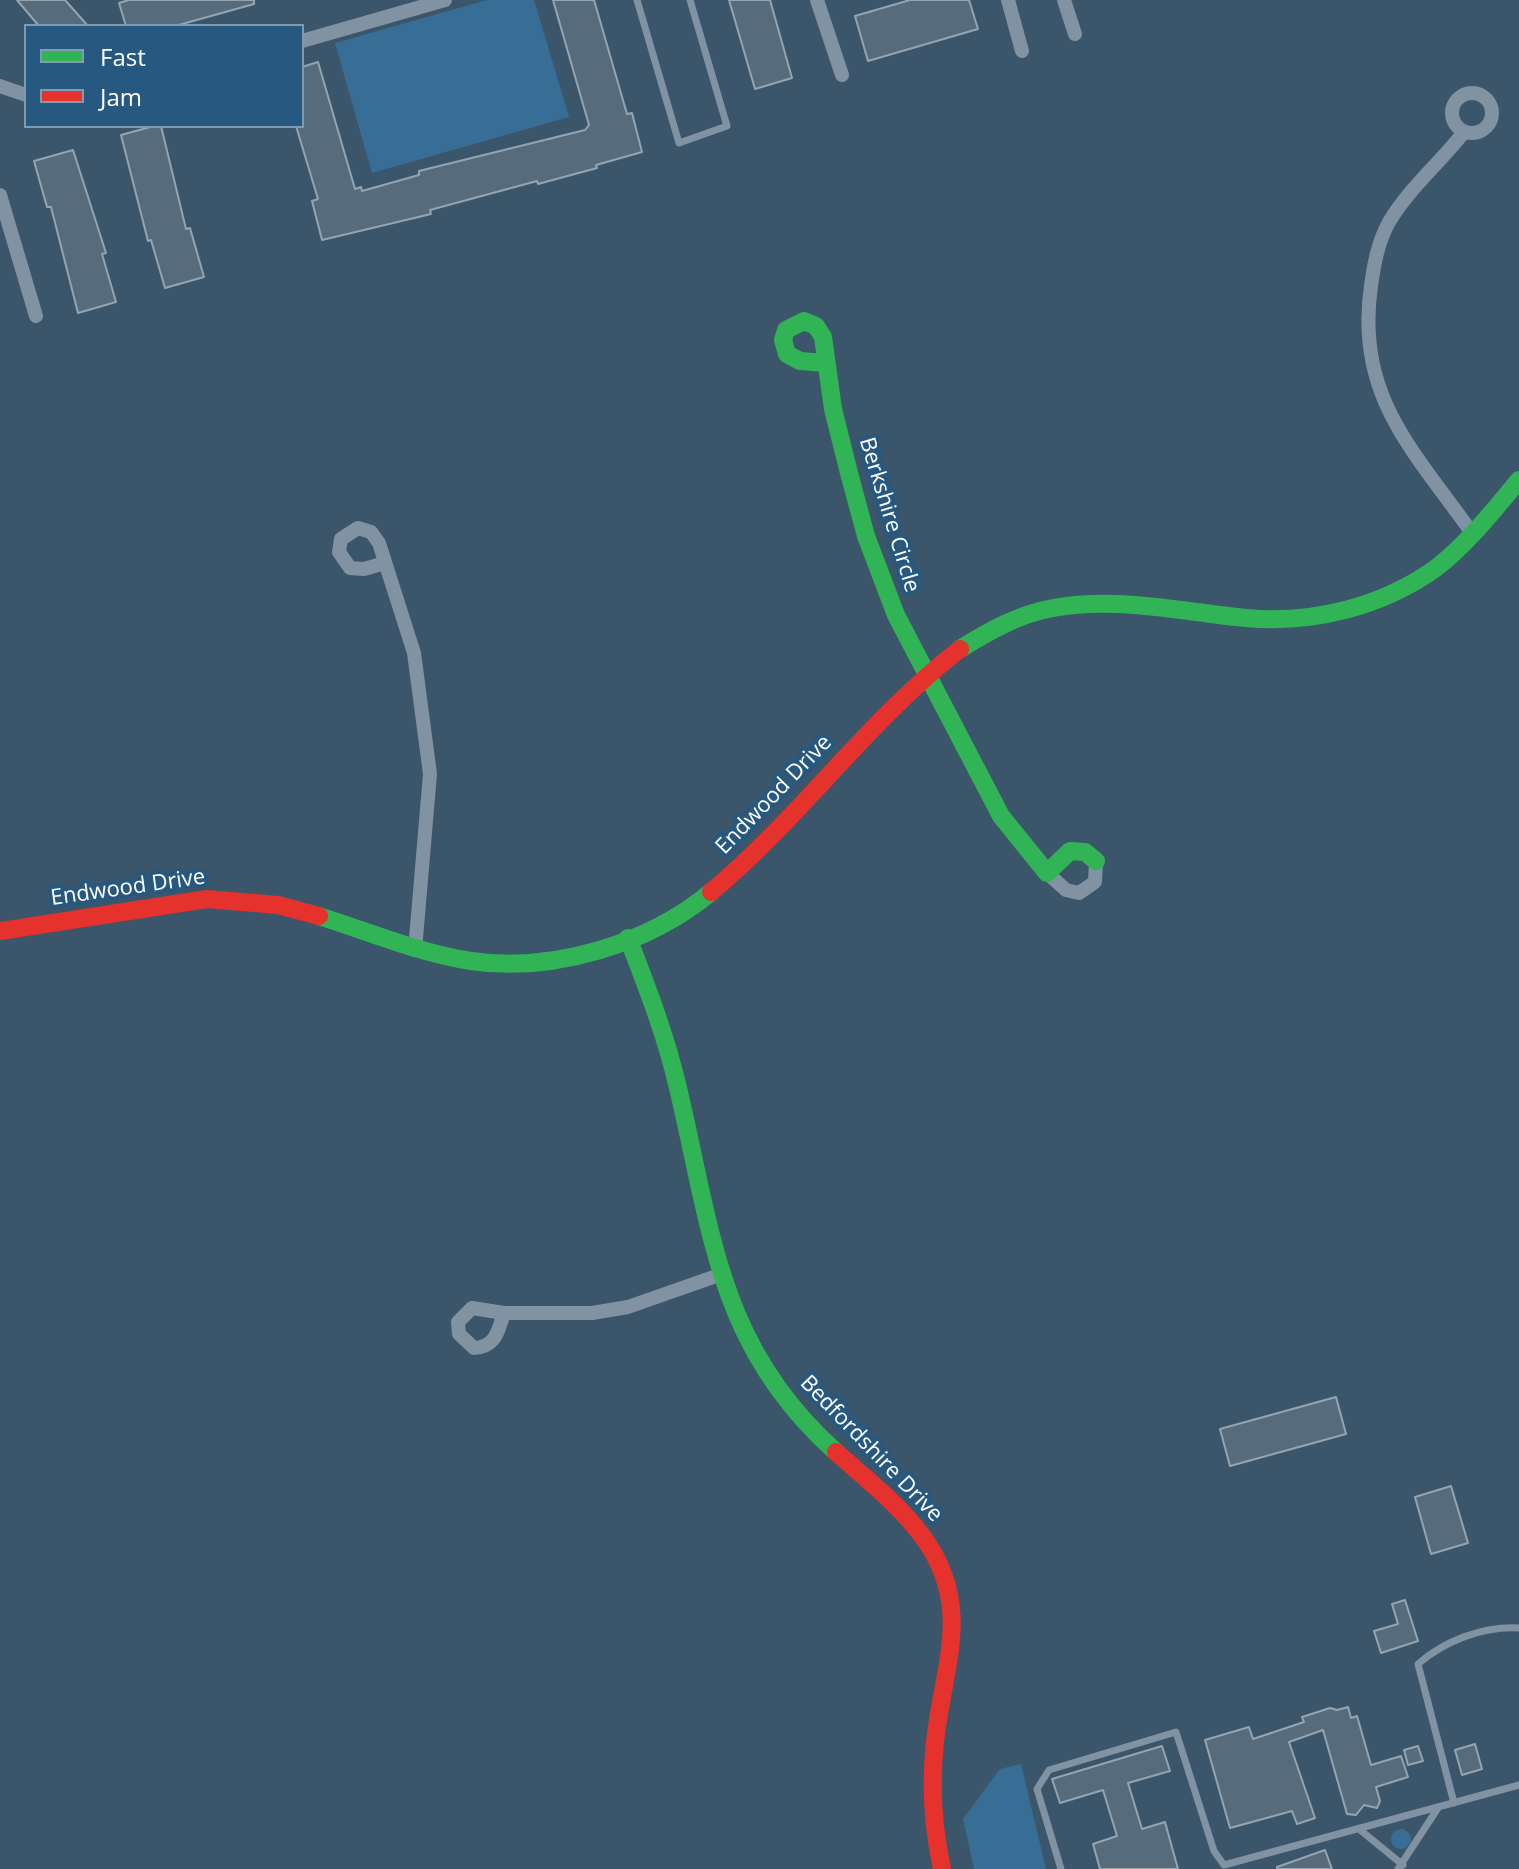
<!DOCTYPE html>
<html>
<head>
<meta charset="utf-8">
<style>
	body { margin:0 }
	#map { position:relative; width:1519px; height:1869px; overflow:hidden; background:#3b566b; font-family:"Open Sans",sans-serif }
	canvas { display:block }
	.legend { position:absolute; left:24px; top:24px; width:280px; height:104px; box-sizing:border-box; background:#27587f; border:2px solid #7d9bb2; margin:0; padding:10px 14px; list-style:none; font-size:24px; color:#fff }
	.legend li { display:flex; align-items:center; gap:16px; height:40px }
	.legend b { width:40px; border:2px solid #7d9bb2 }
</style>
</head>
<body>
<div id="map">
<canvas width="1519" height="1869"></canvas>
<ul class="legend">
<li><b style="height:10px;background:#30b455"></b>Fast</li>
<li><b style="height:10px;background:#e5322d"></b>Jam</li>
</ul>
</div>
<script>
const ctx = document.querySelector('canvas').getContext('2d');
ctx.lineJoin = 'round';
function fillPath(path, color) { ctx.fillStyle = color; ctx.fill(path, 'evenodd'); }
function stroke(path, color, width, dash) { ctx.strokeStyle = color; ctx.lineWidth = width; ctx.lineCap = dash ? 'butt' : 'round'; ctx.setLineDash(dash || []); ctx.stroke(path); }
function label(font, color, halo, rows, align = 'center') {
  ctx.font = font + ' "Open Sans",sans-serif'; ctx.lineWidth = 8; ctx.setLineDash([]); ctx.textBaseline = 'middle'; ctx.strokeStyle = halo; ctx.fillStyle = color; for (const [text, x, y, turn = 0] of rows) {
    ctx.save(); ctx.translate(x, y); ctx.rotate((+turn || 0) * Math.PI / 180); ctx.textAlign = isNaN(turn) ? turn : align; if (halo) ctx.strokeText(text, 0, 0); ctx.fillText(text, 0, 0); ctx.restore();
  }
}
fillPath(new Path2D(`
	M487,0H534L569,117L372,173L335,43Z
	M1021,1764L1046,1869H974L963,1819L1000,1769Z
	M1391 1839a10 10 0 1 1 20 0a10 10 0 1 1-20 0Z`), '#386d95');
const building = new Path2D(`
	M17,0H65L88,26H39Z
	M129,0H254V4L175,26H126L119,3Z
	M553,0H594L627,114L632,113L642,152L596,165L597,168L538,184L537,181L430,210L431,214L322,240L312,201L318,199L296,126H302V67L318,62L355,189L361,187L362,191L419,175V171L585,130L589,125Z
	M729,0H770L792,78L755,89Z
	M910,0H969L978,29L868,61L855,16Z
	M154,126H161L186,229L190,228L204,277L165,288L151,240L148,241L121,135Z
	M73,150L106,253L102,254L116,302L78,313L51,207H47L34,161Z
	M1336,1397L1346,1434L1230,1466L1220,1429Z
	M1451,1486L1468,1543L1431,1554L1415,1497Z
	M1405,1600L1418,1641L1381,1653L1374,1631L1398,1624L1392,1604Z
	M1348,1707L1351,1718L1357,1716L1371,1765L1401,1756L1408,1777L1376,1787L1380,1801L1377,1808L1364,1805L1356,1815L1347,1814L1323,1730L1289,1742L1315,1818L1297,1824L1292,1811L1230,1828L1205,1740L1249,1727L1253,1739L1304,1722L1302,1717L1330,1708L1337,1710Z
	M1475,1744L1482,1769L1462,1775L1455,1750Z
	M1162,1746L1170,1771L1128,1783L1142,1829L1165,1822L1178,1869H1100L1093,1844L1117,1836L1103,1790L1060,1803L1052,1779Z
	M1418,1746L1423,1761L1408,1765L1404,1750Z
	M1325,1850L1332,1869H1277V1867Z`);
fillPath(building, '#566c7d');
stroke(building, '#94a4b0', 2);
stroke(new Path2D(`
	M637,0L679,143L727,126L690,0
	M1454,1803L1418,1664C1444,1641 1483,1626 1519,1628
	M1359,1829L1403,1865
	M1061,1869L1037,1789L1049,1770L1176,1732L1214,1851L1224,1865L1519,1785
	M1398,1869L1438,1808`), '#8192a2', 7);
stroke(new Path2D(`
	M817,0L842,75
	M1008,0L1022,51
	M1064,0L1075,34
	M302,41L445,0
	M0,86L26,95
	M1452 113a20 20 0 1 1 40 0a20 20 0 1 1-40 0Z
	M1464,132C1440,163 1409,188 1389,222C1378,242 1374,264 1371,286C1355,395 1413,450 1472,533
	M0,195L36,316
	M385,563L364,569L350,568L339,552L341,539L358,528L371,532L379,543L414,653L430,774L415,950
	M1047,873L1066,890L1079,893L1095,882L1096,861
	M504,1313C498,1331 496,1347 474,1348L459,1334L458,1322L472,1308L504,1313H592L628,1307L722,1274`), '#8192a2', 14);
stroke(new Path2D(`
	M826,363L800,361L787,354L783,340L786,330L804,321L816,326L823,337L833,409L849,473L866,536L896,615L1001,816L1047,873L1070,851L1085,852L1096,861
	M960,649C989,631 1019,614 1053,608C1119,596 1181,612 1246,618C1312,624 1382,607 1436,568C1468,543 1493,511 1519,480
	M319,916C369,932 419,953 471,961C552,973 649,944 711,892
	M628,938C647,987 666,1036 678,1088C712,1231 718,1347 836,1452`), '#30b455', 18);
stroke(new Path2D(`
	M711,892C801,817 867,721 960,649
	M0,931L207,899L278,905L319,916
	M836,1452C866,1479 899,1504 923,1537C974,1607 943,1666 935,1742C930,1785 933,1827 942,1869`), '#e5322d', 18);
label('22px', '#fff', '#27587f', [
	["Berkshire Circle",889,515,73],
	["Endwood Drive",774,795,-46],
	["Endwood Drive",128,888,-8],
	["Bedfordshire Drive",871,1449,46]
]);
</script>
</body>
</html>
